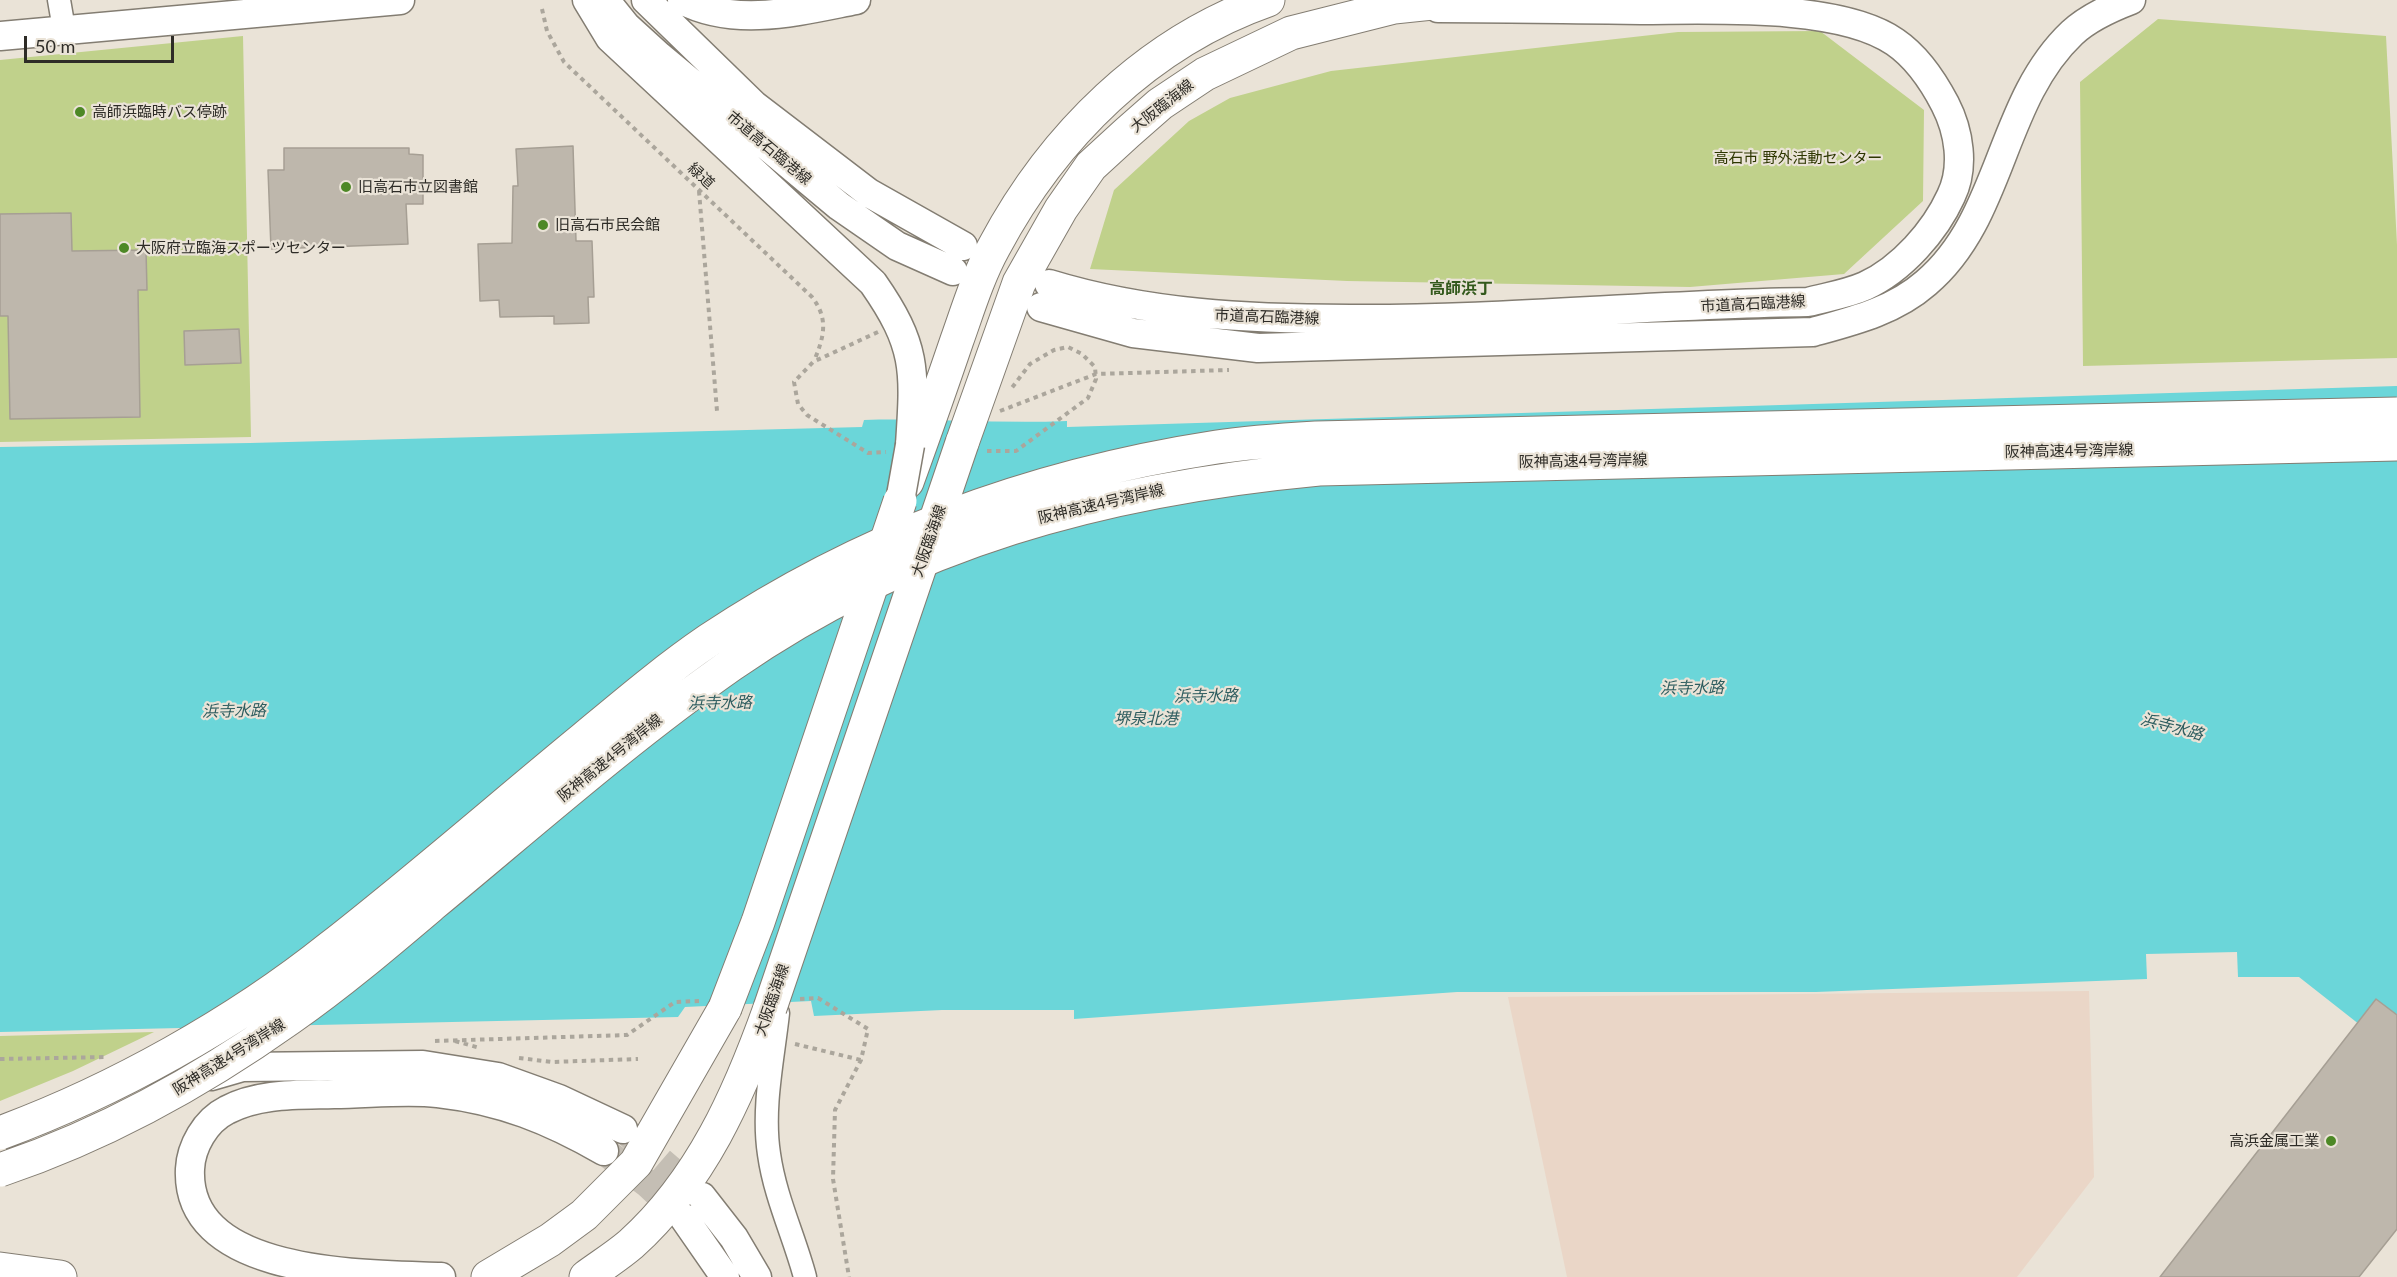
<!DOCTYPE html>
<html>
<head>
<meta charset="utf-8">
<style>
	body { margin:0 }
	#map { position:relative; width:2397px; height:1277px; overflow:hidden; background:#eae3d7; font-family:Lato,sans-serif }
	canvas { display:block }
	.scale { position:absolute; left:24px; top:36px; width:150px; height:27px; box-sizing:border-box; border:3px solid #2e2c27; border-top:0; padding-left:8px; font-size:18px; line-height:21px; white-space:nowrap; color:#2e2c27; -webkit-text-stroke:4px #eae3d7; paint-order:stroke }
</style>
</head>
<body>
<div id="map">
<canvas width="2397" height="1277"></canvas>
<div class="scale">50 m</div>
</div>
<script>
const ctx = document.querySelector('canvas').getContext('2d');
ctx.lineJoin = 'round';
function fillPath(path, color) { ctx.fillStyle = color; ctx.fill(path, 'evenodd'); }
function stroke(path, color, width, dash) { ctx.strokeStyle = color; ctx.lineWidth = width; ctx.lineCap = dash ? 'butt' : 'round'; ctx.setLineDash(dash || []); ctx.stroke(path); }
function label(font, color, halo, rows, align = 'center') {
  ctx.font = font + ' Lato,"Noto Sans JP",sans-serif'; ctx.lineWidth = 4.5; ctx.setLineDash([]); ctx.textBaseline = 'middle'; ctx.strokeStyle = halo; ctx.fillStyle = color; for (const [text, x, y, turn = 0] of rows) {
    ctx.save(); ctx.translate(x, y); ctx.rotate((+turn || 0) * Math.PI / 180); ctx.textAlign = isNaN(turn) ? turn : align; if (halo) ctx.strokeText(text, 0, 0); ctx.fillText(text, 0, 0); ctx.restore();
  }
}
fillPath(new Path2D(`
	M2089,991L2094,1177L2017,1277H1567L1508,997Z`), '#ead6c7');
fillPath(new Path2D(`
	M2158,19L2386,36L2397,245V358L2083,366L2080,82Z
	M1820,31L1924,110L1923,201L1844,274L1690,287L1347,281L1090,269L1114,190L1189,121L1230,98L1331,71L1678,32Z
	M243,36L251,437L0,442V60Z
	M154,1032L73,1071L0,1101V1036Z`), '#c0d18b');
fillPath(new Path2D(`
	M2397,386V1054L2299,977H2238L2237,952L2146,954L2147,979L1816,992H1457L1074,1019V1010H942L814,1016L811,1001L685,1007L678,1017L0,1032V447L250,443L862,427L864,420C931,418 999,424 1067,421V427Z`), '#6bd6d9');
const building = new Path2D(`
	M573,146L576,241H592L594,297H588L589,323L554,324V316L500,317L499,300L480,301L478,244L512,243L513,186H518L516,149Z
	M284,148H409V154L423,155V204H406L408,244L271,249L268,170H284Z
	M71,213L72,251L146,250L147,290H138L140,417L10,419L8,316H0V214Z
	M239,329L241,363L185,365L184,331Z
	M2376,999L2397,1015V1229L2359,1277H2160Z`);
fillPath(building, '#beb7ac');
stroke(building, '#a69f94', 1.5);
stroke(new Path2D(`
	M629,1134L701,1196
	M604,1151L648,1184L684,1218`), '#c4beb4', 28, [28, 14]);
const minor = new Path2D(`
	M59,0L64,29
	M778,1013C773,1059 762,1108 769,1154C775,1197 794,1236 805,1277`);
const tertiary = new Path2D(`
	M587,0L610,38L873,283C917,346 915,370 910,445
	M605,0L626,26L659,56L839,206L897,246L953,271
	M646,0L754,105L869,193L963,246
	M682,0C736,28 799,11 856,0
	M0,36L400,0
	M1049,284C1147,314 1248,319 1350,319C1503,320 1655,304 1808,302C1827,297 1847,294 1865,286C1902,269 1935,231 1951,196C1965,167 1959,131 1945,104C1933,81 1917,57 1895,42C1839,3 1709,10 1641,10C1573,9 1505,8 1438,8
	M1041,307L1133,333L1258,348L1813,332C1853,321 1894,311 1926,283C2003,218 1999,102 2072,33C2088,18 2110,8 2131,0
	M211,1076L242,1067L423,1065L498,1077L559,1099L623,1129
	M702,1197L734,1238L757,1277
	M684,1218L725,1277
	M441,1277C365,1274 185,1277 190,1169C191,1147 205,1121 227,1110C259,1093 298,1095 334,1094C367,1094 405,1089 438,1093C501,1100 550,1120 604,1151`);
const primary = new Path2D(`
	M962,443L1019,283L1061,209L1091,166L1127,133L1160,104L1205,74L1291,33L1394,7L1461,0
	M907,482C924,435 941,387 957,340C968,309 978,276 994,247C1053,136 1148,42 1268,0
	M0,1269L60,1277
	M488,1277L550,1240L584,1215L636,1163L725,1008
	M586,1277C601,1266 617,1256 631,1244C701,1181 739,1095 770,1008`);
stroke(minor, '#837d72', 25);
stroke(tertiary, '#837d72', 31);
stroke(primary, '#837d72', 35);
stroke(new Path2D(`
	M542,9L547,31L564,62L812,297C829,319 824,337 814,361
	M699,191L717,411
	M878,332L813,362L794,382L798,404L807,415L868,453L886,452
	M1000,411L1096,374L1229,370
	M987,451H1016L1088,398L1096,379L1095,367L1082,354L1068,347L1054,350L1030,364L1011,389
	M800,999L818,998L868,1029L861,1060L835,1110L833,1179L849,1277
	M435,1041L627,1035L675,1002L699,1001
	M455,1041L480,1048
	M795,1044L861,1060
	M519,1058L552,1062L638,1059
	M0,1059L107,1057`), '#aba69c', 4, [4.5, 4.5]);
stroke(minor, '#fff', 22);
stroke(tertiary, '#fff', 28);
stroke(primary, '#fff', 33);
const tertiaryBridge = new Path2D(`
	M900,501L910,445`);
const primaryBridge = new Path2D(`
	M725,1008L758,922L900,501
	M770,1008L962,443`);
const motorwayBridge = new Path2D(`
	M0,1133C114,1091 236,1023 331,947C417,880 499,808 583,739C624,705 665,670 709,640C863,537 1035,475 1217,447C1250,442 1283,440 1316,438L2397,414
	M0,1170C104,1135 200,1082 290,1018C340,983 387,943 433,904C531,823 627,738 731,665C909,541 1105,489 1319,469L2397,444`);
stroke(tertiaryBridge, '#837d72', 31, []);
stroke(primaryBridge, '#837d72', 35, []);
stroke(motorwayBridge, '#837d72', 35, []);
stroke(tertiaryBridge, '#fff', 28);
stroke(primaryBridge, '#fff', 33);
stroke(motorwayBridge, '#fff', 33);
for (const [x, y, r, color] of [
	[80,112,6,"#4d8826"],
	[346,187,6,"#4d8826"],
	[543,225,6,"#4d8826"],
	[124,248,6,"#4d8826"],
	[2331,1141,6,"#4d8826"]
]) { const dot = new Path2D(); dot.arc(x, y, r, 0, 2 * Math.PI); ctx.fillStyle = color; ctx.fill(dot); stroke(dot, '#eae3d7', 2); }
label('15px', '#2e2c27', '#eae3d7', [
	["大阪臨海線",1162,106,-38],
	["市道高石臨港線",769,148,40],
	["緑道",701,176,43],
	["市道高石臨港線",1753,304,-3],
	["市道高石臨港線",1267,317,2],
	["阪神高速4号湾岸線",2069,451,-1],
	["阪神高速4号湾岸線",1583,461,-1],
	["阪神高速4号湾岸線",1101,504,-13],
	["大阪臨海線",929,541,-71],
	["阪神高速4号湾岸線",610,758,-39],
	["大阪臨海線",772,1000,-71],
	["阪神高速4号湾岸線",229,1057,-32]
]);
label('15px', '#2e2c27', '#eae3d7', [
	["高師浜臨時バス停跡",92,112],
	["旧高石市立図書館",358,187],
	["旧高石市民会館",555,225],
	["大阪府立臨海スポーツセンター",136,248],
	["高浜金属工業",2319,1141,"right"]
], 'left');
label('15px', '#2d3600', '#eae3d7', [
	["高石市 野外活動センター",1798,158]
]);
label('bold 16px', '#33591c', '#eae3d7', [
	["高師浜丁",1461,289]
]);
label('italic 16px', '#2e5d5f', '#eae3d7', [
	["浜寺水路",1692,688,-1],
	["浜寺水路",1206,696,-1],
	["浜寺水路",720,703,-1],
	["浜寺水路",234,711,-1],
	["堺泉北港",1146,719],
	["浜寺水路",2172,727,15]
]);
</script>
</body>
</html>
